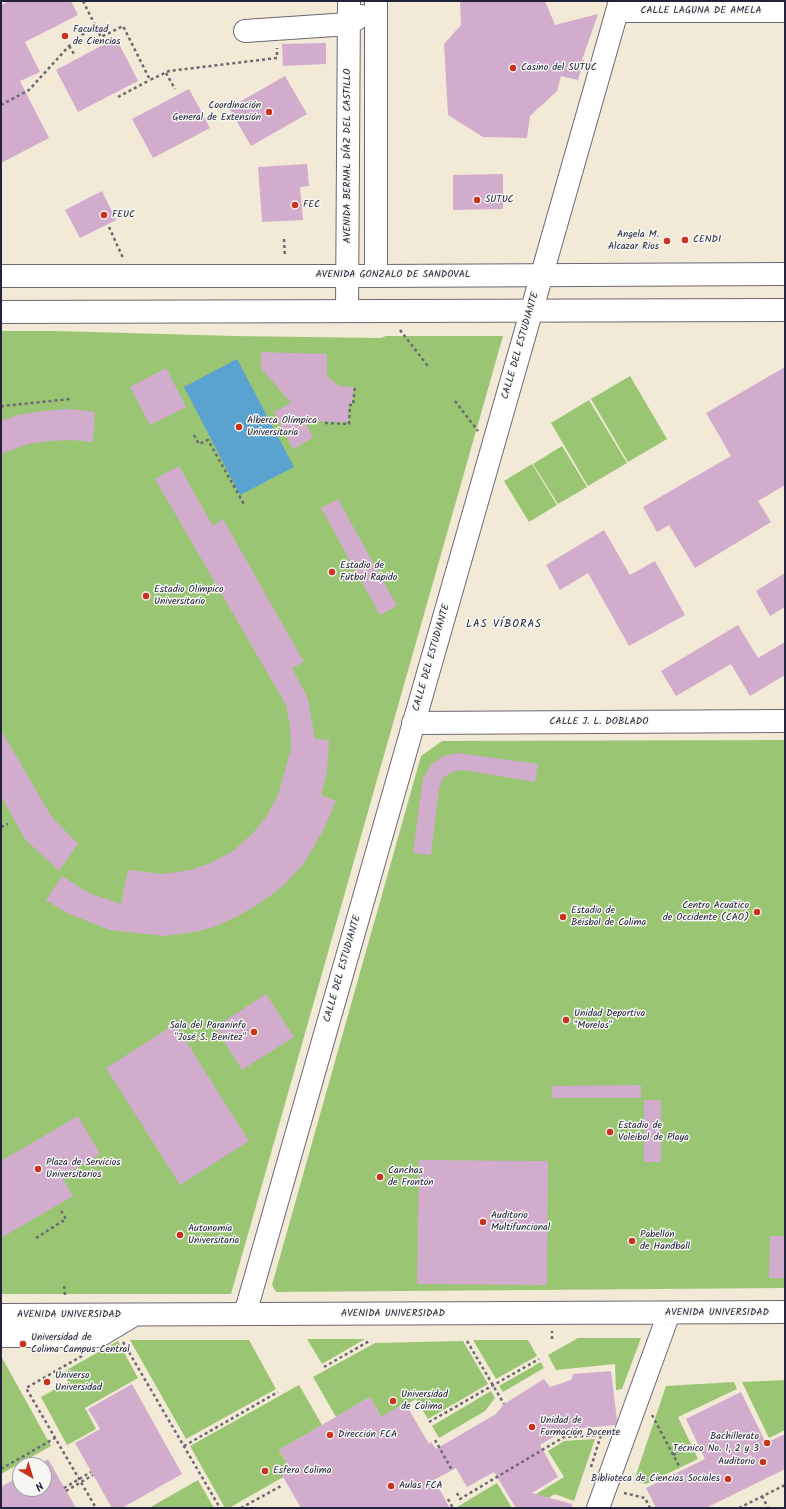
<!DOCTYPE html>
<html>
<head>
<meta charset="utf-8">
<style>
	body { margin:0 }
	#map { position:relative; width:786px; height:1509px; overflow:hidden; background:#f3e9d7; font-family:Kalam,sans-serif }
	canvas { display:block }
	.frame { position:absolute; inset:0; border:2px solid #22223b; pointer-events:none }
	.north { position:absolute; left:12px; top:1457px; width:40px; height:40px; box-sizing:border-box; background:#f6f6f2; border:1px solid #a1a1a9; border-radius:50%; rotate:142deg; font-size:11px; font-weight:700; line-height:16px; text-align:center; color:#22223b }
	.north::after { content:''; display:block; margin:auto; width:14px; height:18px; background:#c8321e; clip-path:polygon(50% 0,100% 100%,50% 72%,0 100%) }
</style>
</head>
<body>
<div id="map">
<canvas width="786" height="1509"></canvas>
<div class="frame"></div>
<div class="north">N</div>
</div>
<script>
const ctx = document.querySelector('canvas').getContext('2d');
ctx.lineJoin = 'round';
function fillPath(path, color) { ctx.fillStyle = color; ctx.fill(path, 'evenodd'); }
function stroke(path, color, width, dash) { ctx.strokeStyle = color; ctx.lineWidth = width; ctx.lineCap = dash ? 'butt' : 'round'; ctx.setLineDash(dash || []); ctx.stroke(path); }
function label(font, color, halo, rows, align = 'center') {
  ctx.font = font + ' Kalam,sans-serif'; ctx.lineWidth = 3; ctx.setLineDash([]); ctx.textBaseline = 'middle'; ctx.strokeStyle = halo; ctx.fillStyle = color; for (const [text, x, y, turn = 0] of rows) {
    ctx.save(); ctx.translate(x, y); ctx.rotate((+turn || 0) * Math.PI / 180); ctx.textAlign = isNaN(turn) ? turn : align; if (halo) ctx.strokeText(text, 0, 0); ctx.fillText(text, 0, 0); ctx.restore();
  }
}
fillPath(new Path2D(`
	M1,331H56L234,336L381,338L386,336H503L231,1294H1Z
	M630,376L667,439L628,462L591,399Z
	M589,400L627,463L588,486L551,423Z
	M562,446L587,487L558,504L533,464Z
	M532,464L557,505L529,522L504,481Z
	M785,740V1288L276,1292L272,1285L421,756L442,741Z
	M578,1338H641L622,1389L616,1390L615,1364L556,1370L548,1355Z
	M307,1339H365L322,1364Z
	M130,1340H249L276,1389L186,1439Z
	M473,1340H528L537,1356L496,1379Z
	M118,1341L138,1378L85,1408L96,1429L67,1445L41,1397L68,1382L63,1372Z
	M463,1341L488,1384L428,1419L416,1399L382,1419L370,1397L336,1417L313,1377L375,1343Z
	M1,1356L51,1446L1,1474Z
	M541,1362L544,1368L503,1392L499,1386Z
	M785,1380V1430L769,1438L742,1382Z
	M734,1382L737,1389L678,1417L698,1459L646,1484L634,1481L666,1386Z
	M299,1385L322,1425L279,1450L292,1472L229,1508H225L190,1446Z
	M491,1391L495,1398L485,1411L439,1438L432,1426Z
	M595,1439L574,1501L555,1494L532,1508H513L564,1477L548,1451L564,1441Z
	M198,1480L214,1508H149Z
	M497,1483L512,1508H458L457,1507Z`), '#9ac673');
fillPath(new Path2D(`
	M237,359L294,467L240,495L184,387Z`), '#5aa3d1');
fillPath(new Path2D(`
	M9,1H71L78,15L25,42L40,72L20,81L49,138L1,163V5Z
	M460,1H545L555,25L598,14L582,60H584L578,80L561,76L557,91L530,116L527,138L483,137L448,115L444,44L461,25Z
	M116,38L138,81L78,112L56,70Z
	M326,43V64L283,66L282,44Z
	M285,76L307,114L251,146L229,108Z
	M189,89L210,128L153,158L132,119Z
	M307,164L309,186L300,187L303,220L262,222L258,167Z
	M503,174V209L453,210V175Z
	M102,191L116,220L80,238L65,210Z
	M261,352L327,354V376L339,386L354,387L352,403H349L348,422L305,421L313,438L293,449L274,412L291,403L261,368Z
	M785,367V485L758,501L771,522L695,568L669,525L657,532L643,507L731,456L706,413Z
	M166,368L186,407L150,425L130,387Z
	M70,409L95,412L93,442L70,440L49,441L28,444L1,454V421L18,415L42,411Z
	M179,466L213,526L223,519L304,662L292,668L308,699L315,739L329,740L327,771L321,795L336,801L323,831L304,863L284,885L259,904L236,917L214,927L194,932L164,936L110,930L67,913L46,900L62,876L89,893L121,904L128,870L163,874L191,870L213,862L234,850L252,834L266,817L278,795L291,749L290,726L286,705L155,479Z
	M338,499L397,606L380,615L321,508Z
	M604,530L630,575L655,561L685,615L629,646L588,573L560,590L546,565Z
	M785,573V607L770,616L756,591Z
	M738,625L758,658L785,642V675L750,696L731,664L676,696L661,671Z
	M1,730L51,816L78,844L59,871L25,839L1,796Z
	M458,753L538,764L535,782L463,770L452,772L443,778L439,789L431,855L413,853L423,778L432,764L443,756Z
	M266,994L294,1037L242,1070L215,1027Z
	M175,1024L249,1141L180,1185L106,1068Z
	M641,1085V1098H552V1086Z
	M644,1100H661V1162H644Z
	M78,1116L100,1154L62,1177L73,1196L1,1238V1161Z
	M419,1160L548,1161L547,1285L417,1284Z
	M770,1236H785V1278H769Z
	M611,1371L617,1420L615,1425L565,1430L540,1445L558,1477L532,1493L572,1504V1508H516L494,1472L467,1487L456,1468L434,1480L450,1508H301L282,1475L291,1470L279,1450L370,1397L381,1417L405,1403L429,1444L431,1442L436,1449L496,1414L504,1404L544,1379L550,1387L571,1380L573,1374Z
	M132,1384L182,1474L122,1508H112L75,1443L100,1429L88,1409Z
	M741,1392L766,1443L785,1434V1469L706,1508H656L646,1488L705,1459L686,1419Z
	M48,1459L76,1508H1V1487L20,1476V1489H44V1465H39Z`), '#d1accc');
const minor = new Path2D(`
	M376,1V276
	M617,11H785
	M245,31L349,24L361,16
	M347,311L349,1
	M413,723L785,721
	M245,1314L620,1
	M1,1315L785,1312
	M1,1336H99L134,1315
	M598,1508L669,1313`);
const major = new Path2D(`
	M1,276H376L785,274
	M1,312L785,310`);
stroke(minor, '#6b6872', 24);
stroke(major, '#6b6872', 24);
stroke(new Path2D(`
	M83,1L101,37L123,26L150,80L169,71L277,58V48
	M69,46L74,54
	M166,73L175,89
	M118,97L150,80
	M1,105L29,90L69,46L95,24
	M109,227L123,258
	M284,239L285,257
	M400,330L428,366
	M455,401L478,431
	M1,407L3,406L70,399
	M325,423L349,424L350,405H353L355,386
	M194,435L199,444L208,440L245,506
	M1,827L8,824
	M36,1238L66,1219L60,1209
	M64,1286L65,1295
	M552,1339V1331
	M467,1341L504,1404
	M123,1342L220,1508
	M82,1356L26,1388L96,1508
	M324,1367L371,1340
	M652,1415L679,1466
	M429,1422L539,1359
	M435,1440L452,1470
	M184,1446L278,1392
	M673,1455L694,1444
	M591,1467L601,1435
	M1,1469L55,1438
	M64,1488L91,1472
	M457,1493L460,1499L564,1437L605,1435
	M624,1493L645,1498L650,1508
	M762,1496L768,1508
	M448,1499L453,1508
	M241,1508L281,1486
	M739,1508L785,1485`), '#6b6872', 2.5, [3, 3]);
stroke(minor, '#fff', 22);
stroke(major, '#fff', 22);
stroke(new Path2D(`
	M66,1491L93,1475`), '#6b6872', 2.5, [3, 3]);
for (const [x, y, r, color] of [
	[65,36,4,"#c8321e"],
	[513,68,4,"#c8321e"],
	[269,112,4,"#c8321e"],
	[477,200,4,"#c8321e"],
	[295,205,4,"#c8321e"],
	[104,215,4,"#c8321e"],
	[685,240,4,"#c8321e"],
	[667,241,4,"#c8321e"],
	[239,427,4,"#c8321e"],
	[332,572,4,"#c8321e"],
	[146,596,4,"#c8321e"],
	[757,912,4,"#c8321e"],
	[563,917,4,"#c8321e"],
	[566,1020,4,"#c8321e"],
	[254,1032,4,"#c8321e"],
	[610,1132,4,"#c8321e"],
	[38,1169,4,"#c8321e"],
	[380,1177,4,"#c8321e"],
	[483,1222,4,"#c8321e"],
	[180,1235,4,"#c8321e"],
	[632,1241,4,"#c8321e"],
	[23,1344,4,"#c8321e"],
	[47,1382,4,"#c8321e"],
	[393,1401,4,"#c8321e"],
	[532,1427,4,"#c8321e"],
	[330,1435,4,"#c8321e"],
	[767,1443,4,"#c8321e"],
	[763,1462,4,"#c8321e"],
	[265,1471,4,"#c8321e"],
	[728,1479,4,"#c8321e"],
	[391,1486,4,"#c8321e"]
]) { const dot = new Path2D(); dot.arc(x, y, r, 0, 2 * Math.PI); ctx.fillStyle = color; ctx.fill(dot); stroke(dot, '#f6f6f2', 1.5); }
label('10px', '#22223b', '#f6f6f2', [
	["CALLE LAGUNA DE AMELA",701,11],
	["AVENIDA BERNAL DÍAZ DEL CASTILLO",348,156,-90],
	["AVENIDA GONZALO DE SANDOVAL",393,275],
	["CALLE DEL ESTUDIANTE",521,346,-74],
	["CALLE DEL ESTUDIANTE",432,658,-74],
	["CALLE J. L. DOBLADO",599,722],
	["CALLE DEL ESTUDIANTE",343,969,-74],
	["AVENIDA UNIVERSIDAD",717,1313],
	["AVENIDA UNIVERSIDAD",393,1314],
	["AVENIDA UNIVERSIDAD",69,1315]
]);
label('10px', '#22223b', '#f6f6f2', [
	["Facultad",73,30],
	["de Ciencias",73,42],
	["Casino del SUTUC",521,68],
	["Coordinación",261,106,"right"],
	["General de Extensión",261,118,"right"],
	["SUTUC",485,200],
	["FEC",303,205],
	["FEUC",112,215],
	["Angela M.",659,235,"right"],
	["Alcazar Rios",659,247,"right"],
	["CENDI",693,240],
	["Alberca Olímpica",247,421],
	["Universitaria",247,433],
	["Estadio de",340,566],
	["Fútbol Rápido",340,578],
	["Estadio Olímpico",154,590],
	["Universitario",154,602],
	["Centro Acuático",749,906,"right"],
	["de Occidente (CAO)",749,918,"right"],
	["Estadio de",571,911],
	["Béisbol de Colima",571,923],
	["Unidad Deportiva",574,1014],
	["\"Morelos\"",574,1026],
	["Sala del Paraninfo",246,1026,"right"],
	["\"José S. Benitez\"",246,1038,"right"],
	["Estadio de",618,1126],
	["Voleibol de Playa",618,1138],
	["Plaza de Servicios",46,1163],
	["Universitarios",46,1175],
	["Canchas",388,1171],
	["de Frontón",388,1183],
	["Auditorio",491,1216],
	["Multifuncional",491,1228],
	["Autonomía",188,1229],
	["Universitaria",188,1241],
	["Pabellón",640,1235],
	["de Handball",640,1247],
	["Universidad de",31,1338],
	["Colima Campus Central",31,1350],
	["Universo",55,1376],
	["Universidad",55,1388],
	["Universidad",401,1395],
	["de Colima",401,1407],
	["Unidad de",540,1421],
	["Formación Docente",540,1433],
	["Dirección FCA",338,1435],
	["Bachillerato",759,1437,"right"],
	["Técnico No. 1, 2 y 3",759,1449,"right"],
	["Auditorio",755,1462,"right"],
	["Esfera Colima",273,1471],
	["Biblioteca de Ciencias Sociales",720,1479,"right"],
	["Aulas FCA",399,1486]
], 'left');
ctx.letterSpacing = '1px';
label('11px', '#22223b', '#f6f6f2', [
	["LAS VÍBORAS",504,625]
]);
ctx.letterSpacing = '0px';
</script>
</body>
</html>
